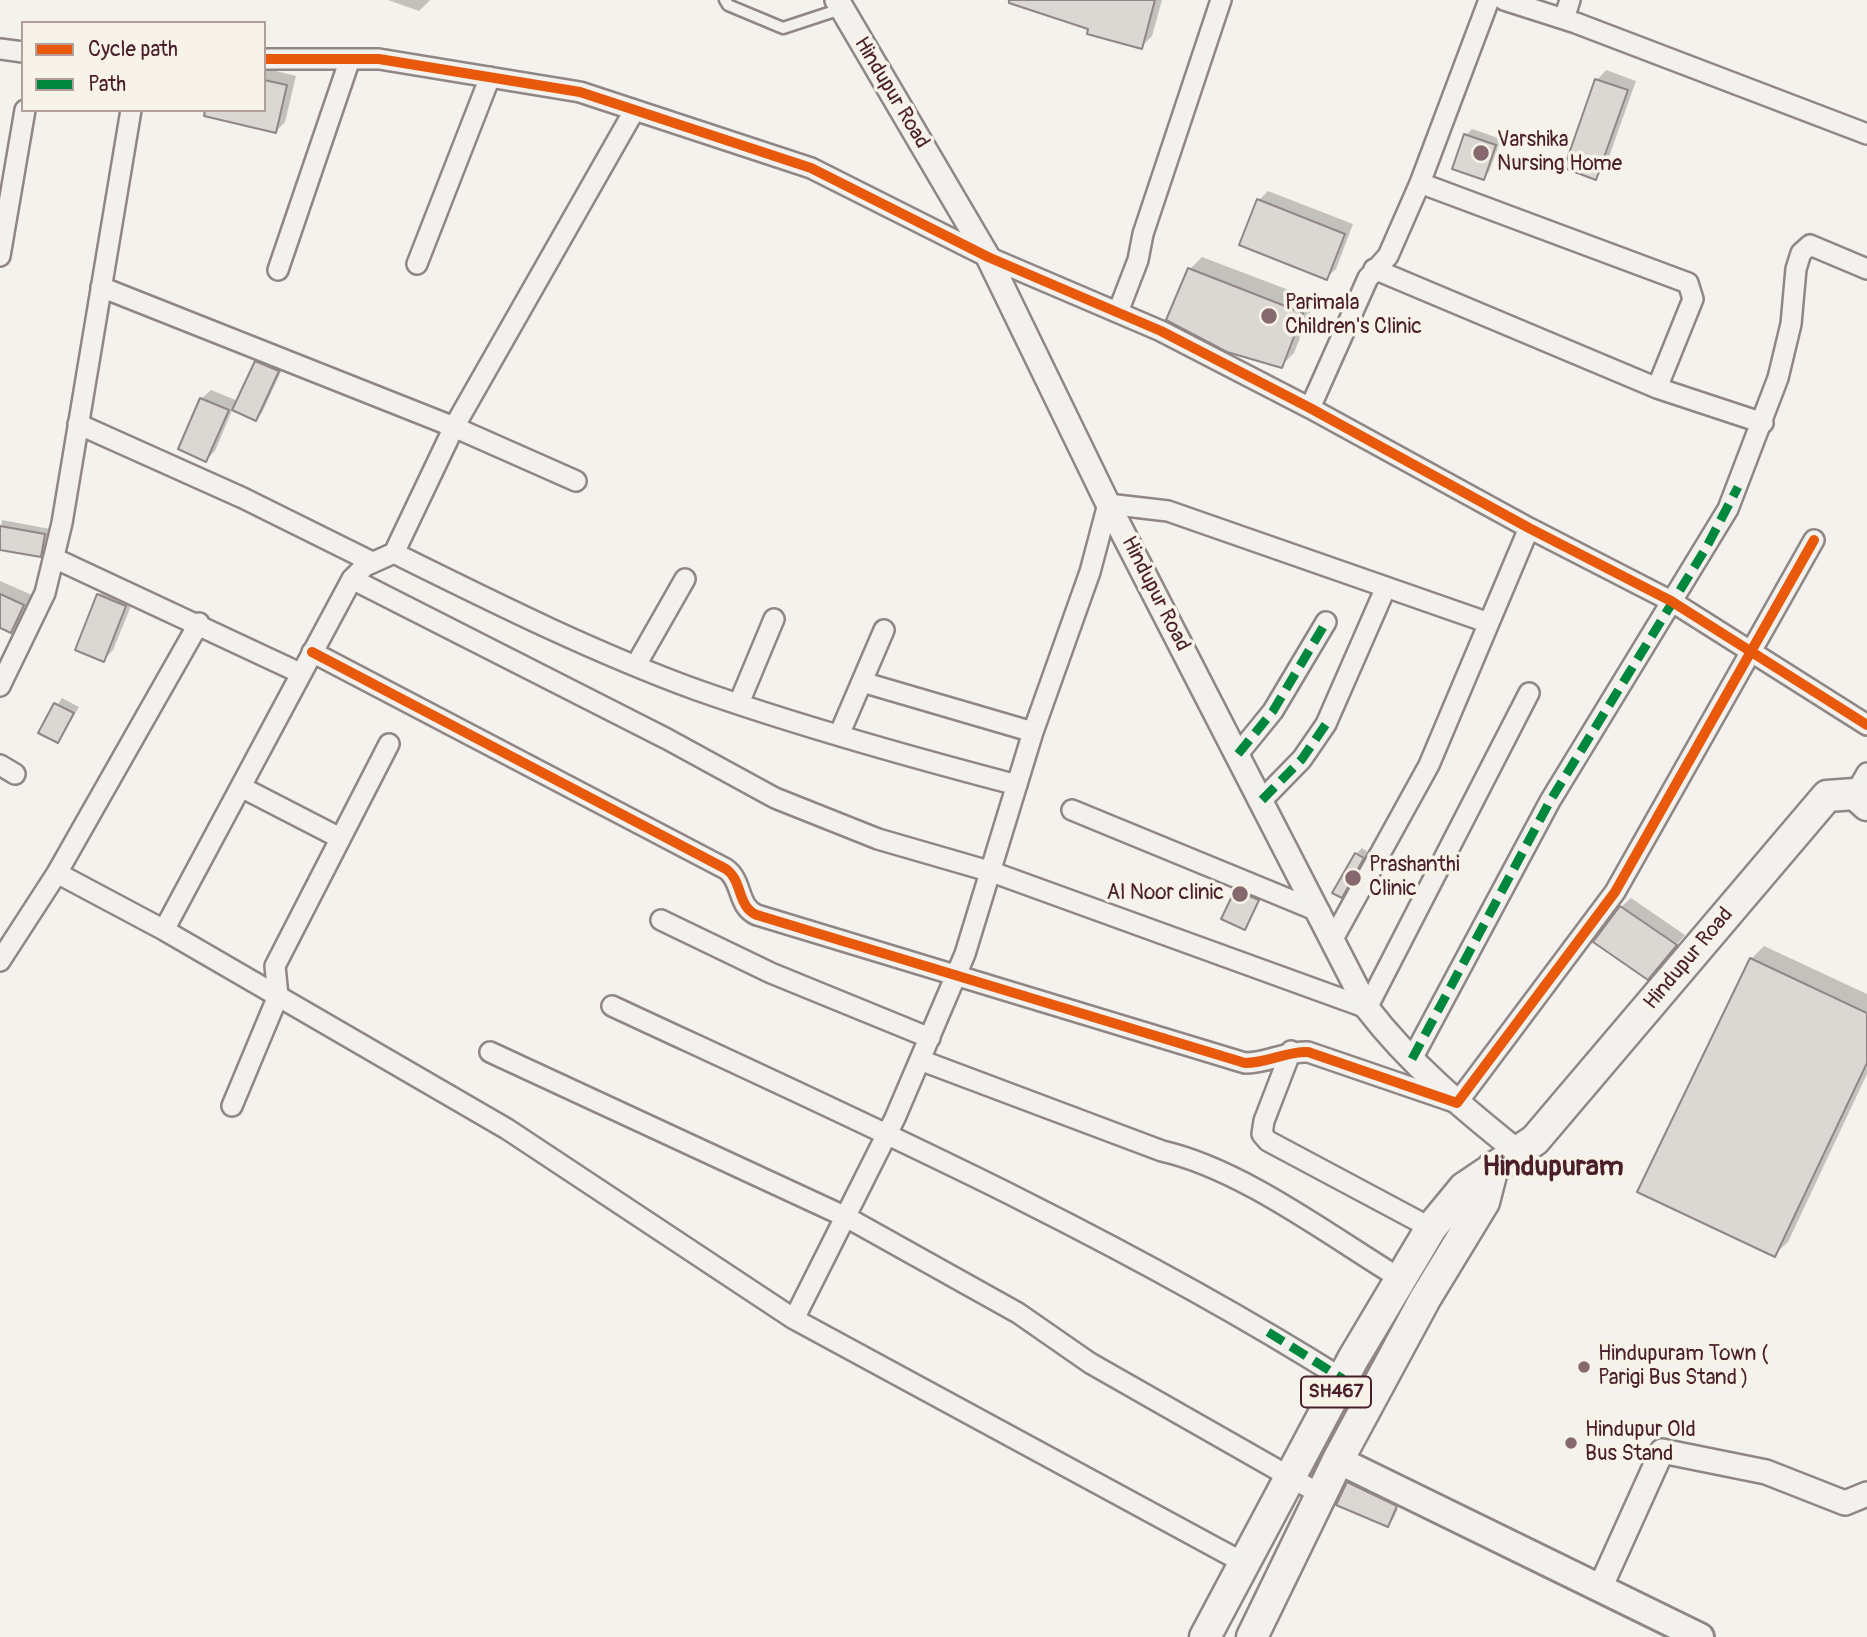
<!DOCTYPE html>
<html>
<head>
<meta charset="utf-8">
<style>
	body { margin:0 }
	#map { position:relative; width:1867px; height:1637px; overflow:hidden; background:#f4f2ec; font-family:Pangolin,sans-serif }
	canvas { display:block }
	.legend { position:absolute; left:21px; top:21px; width:245px; height:91px; box-sizing:border-box; background:#f7f3e8; border:2px solid #b29e9c; margin:0; padding:9px 12px; list-style:none; font-size:21px; color:#4a1f2b }
	.legend li { display:flex; align-items:center; gap:14px; height:35px }
	.legend b { width:35px; border:2px solid #b29e9c }
</style>
</head>
<body>
<div id="map">
<canvas width="1867" height="1637"></canvas>
<ul class="legend">
<li><b style="height:9px;background:#e8590c"></b>Cycle path</li>
<li><b style="height:9px;background:#00873e"></b>Path</li>
</ul>
</div>
<script>
const ctx = document.querySelector('canvas').getContext('2d');
ctx.lineJoin = 'round';
function fillPath(path, color) { ctx.fillStyle = color; ctx.fill(path, 'evenodd'); }
function stroke(path, color, width, dash) { ctx.strokeStyle = color; ctx.lineWidth = width; ctx.lineCap = dash ? 'butt' : 'round'; ctx.setLineDash(dash || []); ctx.stroke(path); }
function label(font, color, halo, rows, align = 'center') {
  ctx.font = font + ' Pangolin,sans-serif'; ctx.lineWidth = 7; ctx.setLineDash([]); ctx.textBaseline = 'middle'; ctx.strokeStyle = halo; ctx.fillStyle = color; for (const [text, x, y, turn = 0] of rows) {
    ctx.save(); ctx.translate(x, y); ctx.rotate((+turn || 0) * Math.PI / 180); ctx.textAlign = isNaN(turn) ? turn : align; if (halo) ctx.strokeText(text, 0, 0); ctx.fillText(text, 0, 0); ctx.restore();
  }
}
fillPath(new Path2D(`
	M388,0H430L419,11Z
	M1006,0H1162L1152,36L1141,47Z
	M264,68L296,76L285,122L276,131L264,110Z
	M1606,70L1636,81L1605,168L1595,178L1597,80Z
	M1472,129L1501,139L1489,172L1483,178L1454,168L1466,135Z
	M1268,191L1353,224L1336,269L1326,278L1259,200Z
	M1202,257L1315,300L1294,353L1281,366L1190,269Z
	M262,356L284,365L262,413L256,419L233,408L215,451L206,460L201,399L211,390L238,401L256,362Z
	M2,520L50,529L46,550L40,556L0,548Z
	M0,581L32,595L20,622L11,631L0,626Z
	M108,586L135,596L113,650L104,660L99,595Z
	M62,698L79,707L58,741L40,732Z
	M1362,848L1368,852L1341,896L1356,854Z
	M1242,885L1263,894L1244,928L1236,891Z
	M1631,898L1685,935L1657,968L1621,907Z
	M1764,946L1867,994V1074L1788,1242L1775,1254L1751,959Z
	M1354,1477L1402,1500L1399,1506L1350,1481Z
	M1348,1484L1398,1509L1393,1519L1387,1525Z`), '#0003');
const building = new Path2D(`
	M1009,0H1155L1142,49L1087,34L1088,29L1009,3Z
	M1595,79L1628,90L1596,180L1564,168Z
	M264,80L287,85L276,133L204,116L205,110H264Z
	M1464,134L1496,145L1484,180L1452,169Z
	M1257,199L1345,234L1327,280L1239,245Z
	M1188,268L1303,313L1282,368L1227,352L1166,320Z
	M255,361L279,371L256,421L232,410Z
	M200,398L229,410L206,462L178,449Z
	M0,526L45,534L41,557L0,550Z
	M0,594L24,605L11,633L0,628Z
	M97,594L126,606L104,662L75,650Z
	M54,703L74,713L58,743L38,733Z
	M1355,853L1364,858L1342,898L1332,893Z
	M1235,890L1259,900L1245,930L1221,919Z
	M1620,906L1677,945L1648,980L1593,942Z
	M1750,958L1867,1013V1063L1775,1257L1637,1192Z
	M1347,1482L1397,1506L1388,1527L1336,1505Z`);
fillPath(building, '#dbd7d3');
stroke(building, '#8f8685', 2);
const service = new Path2D(`
	M725,0L728,5L783,28L841,9`);
const minor = new Path2D(`
	M1504,0L1576,23L1867,134
	M1564,19L1570,0
	M0,49L23,52
	M264,59H379L580,92L811,168L988,257L1161,331L1310,408L1529,528L1671,601L1867,725
	M1420,183L1688,283L1693,299L1657,388
	M0,256L25,110
	M417,264L490,77
	M1374,269L1657,388L1763,423
	M278,270L350,59
	M101,287L454,427L576,481
	M1118,312L1138,260L1143,234L1221,0
	M1310,408L1368,278L1388,256L1420,183L1489,0
	M78,424L243,498L372,562
	M394,553C493,602 593,652 697,690C802,727 910,757 1017,785
	M54,558L300,673
	M352,579L667,739L775,798L878,839L992,872L1367,1008L1529,693
	M312,652L726,869C743,881 737,907 757,915L1245,1063C1268,1063 1286,1051 1308,1052L1457,1103L1615,892L1814,540
	M636,665L685,579
	M862,682L1033,732
	M0,686L45,593L62,523L131,110
	M739,703L774,619
	M839,735L884,630
	M1238,754L1273,711L1326,622
	M0,765L15,774
	M241,787L340,838
	M1855,794L1867,773
	M1262,800L1302,759L1326,724L1386,587
	M1072,810L1320,912
	M57,873L164,930L507,1129L794,1319L1244,1563
	M661,920L771,973L930,1038
	M164,930L352,579L365,566L394,553L454,427L634,111
	M1333,939L1429,765L1529,528
	M0,961L57,873L199,623
	M612,1006C859,1121 1111,1233 1343,1379
	M1291,1051L1264,1121L1262,1134L1268,1141L1431,1228
	M490,1052L846,1217L1018,1313L1090,1363L1320,1494
	M1412,1059L1550,801L1728,509L1778,378L1791,324L1796,269L1801,253L1810,245L1867,269
	M920,1060L1162,1151C1242,1169 1330,1236 1401,1279
	M232,1106L278,996L275,966L389,744
	M794,1319L895,1118L965,954L1033,732L1090,572L1108,504L1168,511L1489,623`);
const tertiary = new Path2D(`
	M837,0L988,257L1108,504L1367,1008C1410,1064 1463,1108 1518,1152
	M1600,1588L1662,1451L1766,1472L1845,1503L1867,1494`);
const secondary = new Path2D(`
	M1338,1460L1700,1637`);
const primary = new Path2D(`
	M1205,1637L1353,1359L1431,1228L1464,1188L1535,1140L1827,796L1855,794L1867,805
	M1252,1637L1338,1460L1425,1299L1484,1202L1493,1167`);
stroke(service, '#8f8685', 15);
stroke(minor, '#8f8685', 24);
stroke(tertiary, '#8f8685', 28);
stroke(secondary, '#8f8685', 32);
stroke(primary, '#8f8685', 35);
stroke(service, '#f2f1ed', 10);
stroke(minor, '#f2f1ed', 19);
stroke(tertiary, '#f2f1ed', 23);
stroke(secondary, '#f2f1ed', 26);
stroke(primary, '#f2f1ed', 30);
stroke(new Path2D(`
	M1238,754L1273,711L1326,622
	M1262,800L1302,759L1326,724
	M1412,1059L1550,801L1706,548L1738,487
	M1268,1332L1343,1379`), '#00873e', 9, [18, 9]);
stroke(new Path2D(`
	M264,59H379L580,92L811,168L988,257L1161,331L1310,408L1529,528L1671,601L1867,725
	M312,652L726,869C743,881 737,907 757,915L1245,1063C1268,1063 1286,1051 1308,1052L1457,1103L1615,892L1814,540`), '#e8590c', 10);
for (const [x, y, r, color] of [
	[1481,153,9,"#86696f"],
	[1269,316,9,"#86696f"],
	[1353,878,9,"#86696f"],
	[1240,894,9,"#86696f"],
	[1584,1367,7,"#86696f"],
	[1571,1443,7,"#86696f"]
]) { const dot = new Path2D(); dot.arc(x, y, r, 0, 2 * Math.PI); ctx.fillStyle = color; ctx.fill(dot); stroke(dot, '#f7f3e8', 2.5); }
for (const [x, y, w] of [
	[1336,1392,70]
]) { const box = new Path2D(); box.roundRect(x - w / 2, y - 15.5, w, 31, 5); ctx.fillStyle = '#f7f3e8'; ctx.fill(box); stroke(box, '#4a1f2b', 2); }
label('bold 19px', '#4a1f2b', null, [
	["SH467",1336,1392]
]);
label('21px', '#4a1f2b', '#f7f3e8', [
	["Hindupur Road",891,93,59],
	["Hindupur Road",1155,594,63],
	["Hindupur Road",1689,959,-50]
]);
label('21px', '#4a1f2b', '#f7f3e8', [
	["Varshika",1497,141],
	["Nursing Home",1497,165],
	["Parimala",1285,304],
	["Children's Clinic",1285,328],
	["Prashanthi",1369,866],
	["Clinic",1369,890],
	["Al Noor clinic",1224,894,"right"],
	["Hindupuram Town (",1598,1355],
	["Parigi Bus Stand )",1598,1379],
	["Hindupur Old",1585,1431],
	["Bus Stand",1585,1455]
], 'left');
label('bold 28px', '#4a1f2b', '#f7f3e8', [
	["Hindupuram",1553,1168]
]);
</script>
</body>
</html>
